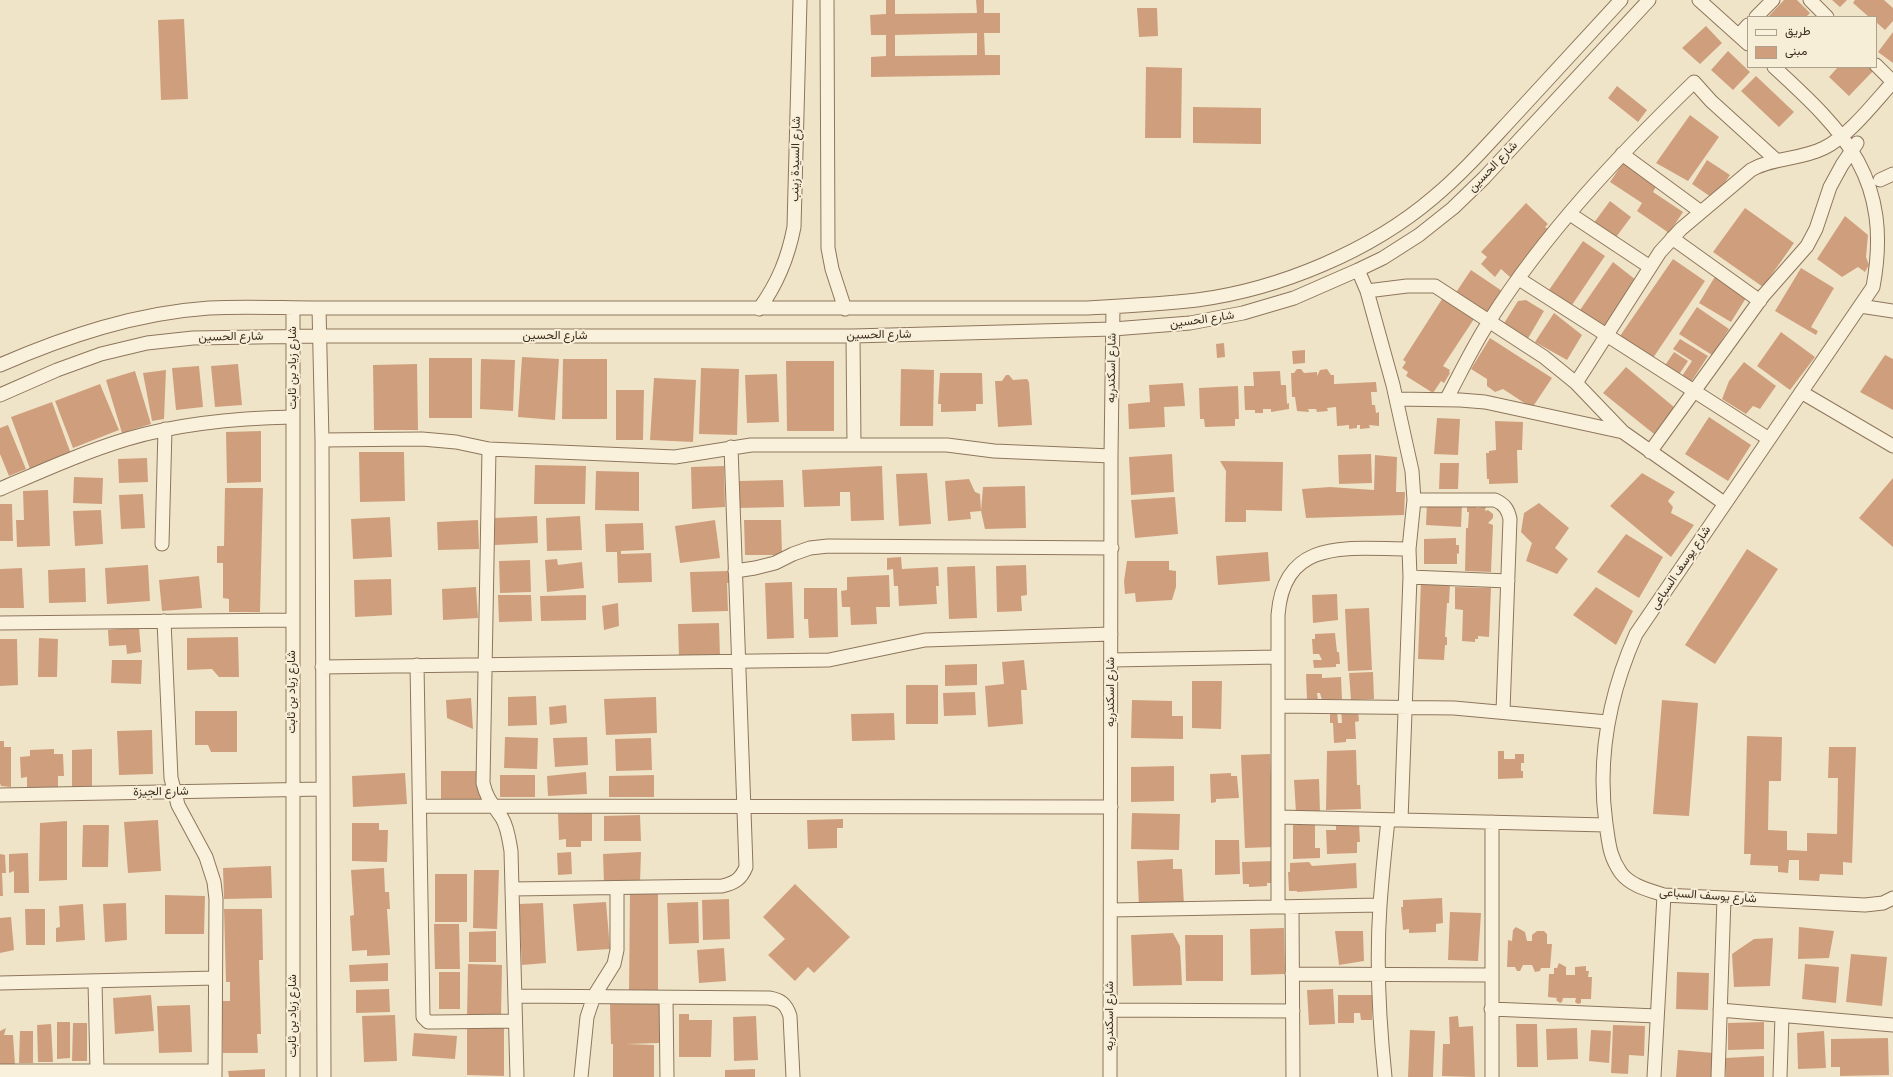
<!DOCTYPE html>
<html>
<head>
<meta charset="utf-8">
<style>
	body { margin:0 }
	#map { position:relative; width:1893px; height:1077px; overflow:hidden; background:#f0e4c8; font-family:"Source Serif 4",Vazirmatn,serif }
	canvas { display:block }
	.legend { position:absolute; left:1747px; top:16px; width:130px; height:52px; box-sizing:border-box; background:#f7eed8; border:1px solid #ada18e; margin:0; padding:5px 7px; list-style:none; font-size:12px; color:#3d2e20 }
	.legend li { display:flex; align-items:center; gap:8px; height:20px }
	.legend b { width:20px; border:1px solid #ada18e }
</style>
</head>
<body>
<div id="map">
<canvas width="1893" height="1077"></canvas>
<ul class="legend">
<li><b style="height:5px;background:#faf1dc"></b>طريق</li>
<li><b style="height:11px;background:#cf9f7d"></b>مبنى</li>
</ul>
</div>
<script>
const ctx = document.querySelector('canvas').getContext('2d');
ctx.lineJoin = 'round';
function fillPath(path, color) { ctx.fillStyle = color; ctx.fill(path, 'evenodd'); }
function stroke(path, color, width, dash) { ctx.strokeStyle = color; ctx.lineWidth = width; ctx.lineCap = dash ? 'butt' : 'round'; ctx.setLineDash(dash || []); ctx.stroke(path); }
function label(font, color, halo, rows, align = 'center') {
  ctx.font = font + ' "Source Serif 4",Vazirmatn,serif'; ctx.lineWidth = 4; ctx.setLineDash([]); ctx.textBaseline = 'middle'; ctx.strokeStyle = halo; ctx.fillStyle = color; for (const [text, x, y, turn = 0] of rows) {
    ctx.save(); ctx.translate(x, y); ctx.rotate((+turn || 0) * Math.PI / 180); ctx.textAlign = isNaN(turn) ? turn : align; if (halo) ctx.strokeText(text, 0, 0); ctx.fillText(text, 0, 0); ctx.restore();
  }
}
fillPath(new Path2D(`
	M886,0H895V14L977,13L976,0H984V13H1000V33H984L985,55H1000V75L871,77V57L886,56V35H871L870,15L886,14ZM977,33V55L895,56V35Z
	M1784,0H1797L1810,13L1806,17H1768Z
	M1832,0H1847L1840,7Z
	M1855,0H1884L1893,8V21L1885,30L1876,22V17H1869L1853,3Z
	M1137,8H1157L1158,36L1139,37Z
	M184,19L188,99L161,100L158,20Z
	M1706,26L1722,43L1700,64L1682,48Z
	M1893,32V63L1878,52Z
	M1728,51L1750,72L1733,90L1711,70Z
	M1146,67L1182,68L1181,138H1145Z
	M1838,67H1871L1874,70L1849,96L1829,77Z
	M1756,76L1794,112L1779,127L1741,91Z
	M1617,86L1647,110L1638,122L1608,98Z
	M1193,107L1261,108V144L1193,143Z
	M1690,115L1719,137L1688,181L1656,163Z
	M1707,160L1730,175L1714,199L1692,184Z
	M1623,163L1657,185L1653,192L1683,212L1669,233L1637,211L1642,203L1610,182Z
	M1610,201L1631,217L1614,240L1593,224Z
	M1526,203L1548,224L1545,227L1553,233L1511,278L1501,269L1495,277L1481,264L1487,257L1481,252Z
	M1745,208L1794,243L1763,287L1713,252Z
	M1845,216L1868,235L1866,257L1869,265L1865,272L1858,267L1842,277L1817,259Z
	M1583,241L1605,256L1572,305L1549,290Z
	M1673,259L1705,281L1653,358L1620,336Z
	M1613,262L1636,280L1607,328L1580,310Z
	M1801,268L1834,288L1811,327L1818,331L1816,335L1775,311Z
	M1471,270L1502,291L1484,318L1453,297Z
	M1716,275L1746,298L1731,322L1699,303Z
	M1442,299L1474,319L1443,366L1450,370L1449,372L1450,373L1444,383L1441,381L1433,393L1406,376L1408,372L1402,368L1406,362L1403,360Z
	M1526,300L1544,311L1527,340L1503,325L1518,301Z
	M1697,307L1729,329L1712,355L1679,334Z
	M1554,313L1582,335L1567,360L1535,342Z
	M1781,332L1815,357L1790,390L1757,366Z
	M1490,338L1552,378L1532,408L1503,389L1495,392L1487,386V379L1471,369Z
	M1680,339L1708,356L1689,385L1680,379L1692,361L1673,349Z
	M1224,343L1225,357L1217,358L1216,344Z
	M1305,350V363L1293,364L1292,351Z
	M1674,352L1688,361L1676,379L1662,370Z
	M1885,355L1893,359V410L1860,392Z
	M522,357L559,359L555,420L518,417Z
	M429,358H472V418H429Z
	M481,359L515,360L513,411L480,409Z
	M563,359H607V419H562Z
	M786,361H834V431H787Z
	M1744,362L1776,386L1760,409L1753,406L1746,414L1722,399L1729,381Z
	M238,364L242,405L215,407L211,366Z
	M417,364L418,430H374L373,365Z
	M199,366L203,407L176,410L172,368Z
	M1626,367L1674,407L1654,434L1603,393Z
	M701,368L739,369L737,435L699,434Z
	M901,369L934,370L933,426H900Z
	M1297,369H1301L1304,373L1317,372V376L1320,370L1327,369L1331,375H1334V384L1376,382L1377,392H1371L1372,405H1375L1376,413L1379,412V426L1369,425L1370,428L1360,429V425H1357V428L1349,429V425L1339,426H1337L1336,407L1327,408L1328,411L1317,412L1316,409H1308L1309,412L1297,411L1295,397H1292L1291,373H1294Z
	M166,370L164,419L152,421L143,373Z
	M135,371L151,424L122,433L106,380Z
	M1280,371L1281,385H1286L1287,404L1289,403V409L1271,412V409H1263V413H1255V410H1245L1244,386H1254L1253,372Z
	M940,373H982L983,404H976V411L941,412V404H938Z
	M777,374L779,422L747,423L745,375Z
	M1006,375H1009L1013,380L1027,379L1029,382L1032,425L998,427L995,381H1002Z
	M654,378L696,380L693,442L650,440Z
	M1183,383L1185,406L1164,407L1165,427L1129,429L1128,404L1150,402L1149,385Z
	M100,384L119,430L73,448L55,401Z
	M1238,386L1239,419H1235V426L1205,427L1204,419H1200L1199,388Z
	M616,390H644L643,440H616Z
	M52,402L71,454L30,469L11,417Z
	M1709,417L1751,445L1728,481L1685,454Z
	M1437,418L1460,419L1458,455L1434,454Z
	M1495,421L1523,422L1522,450H1517L1518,483L1489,484V479H1487L1486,453H1489V451L1496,450Z
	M8,425L26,469L9,476L0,454V428Z
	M261,431V482L227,483L226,432Z
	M359,452H404L405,501L360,502Z
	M1172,454L1174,492L1131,495L1129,457Z
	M1371,454L1372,483L1339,484L1338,455Z
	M1375,455L1397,457L1396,492H1405L1404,515L1306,518L1302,489L1330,487L1374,490Z
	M147,458L148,482L119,483L118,459Z
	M1220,461L1283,462L1282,511L1246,510V522H1225L1226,471Z
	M1440,463H1459L1458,489H1439Z
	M535,465L586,466L585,504H534Z
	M724,466L725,507L692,509L691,467Z
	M882,466L884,520L851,521L850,492H840V506L804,507L802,470Z
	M596,471L639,472V511L595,510Z
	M927,473L931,524L899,526L896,474Z
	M1642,473L1675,492L1668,501L1673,507L1671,513L1694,525L1671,557L1610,506Z
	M74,477L103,478L102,504L73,503Z
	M1893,478V547L1859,518Z
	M969,479L975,492L980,494L981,511L970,512L971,519L948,521L945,481Z
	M783,480L784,507L740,508L739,481Z
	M1025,486L1026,528L985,529L981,511L983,487Z
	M225,488H263L260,612H229V599L223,598V563H217V546H224Z
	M48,490L50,546L17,547L16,520H24L23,491Z
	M143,494L145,528L121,529L119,495Z
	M1175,497L1178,534L1135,538L1131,500Z
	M1427,502L1462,504L1461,527L1426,525Z
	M1467,503L1476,504L1477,508L1486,506L1485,511L1488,510L1493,514V518L1488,523L1493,525L1491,572L1465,571L1466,528H1468L1469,512H1467Z
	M1539,503L1569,528L1555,548L1568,559L1557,574L1526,561L1532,543L1521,532L1524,513Z
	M0,504H12L13,541H0Z
	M101,510L103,544L75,546L73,511Z
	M537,516L538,543L495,545L494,518Z
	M580,516L582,550L547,551L546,518Z
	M390,517L392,557L353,559L351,519Z
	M478,520L479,549L438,550L437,522Z
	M715,520L720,558L680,563L675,526Z
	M744,520H781L782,555H745Z
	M643,523L644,550L621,551V554L651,553L652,582L618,583L617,552H606L605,524Z
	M1626,534L1663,557L1639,598L1597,572Z
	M1456,538V545H1459V554L1457,553V564H1424V539Z
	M1747,549L1778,569L1715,664L1685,645Z
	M1268,552L1270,581L1218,585L1216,556Z
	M901,557L902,569L938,567L939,586H936L937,604L899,606L898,586H894L893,569L887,570V558Z
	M557,559L558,565L582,562L584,588L547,592L545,560Z
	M530,560L531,592L500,593L499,561Z
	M1127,561H1169V570L1176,571V587L1172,600L1136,602L1135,593L1125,594L1124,581Z
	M148,565L150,601L107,604L105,568Z
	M1026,565L1027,595L1021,596L1022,611L997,612L996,566Z
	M975,566L977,618L949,619L947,567Z
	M22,568L24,608H0V569Z
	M85,568L86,602L49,603L48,570Z
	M729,571L730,583H727L728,611L692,612L690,572Z
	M889,575L890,607H876L877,624L851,625L850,607H842L841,591L847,590V577Z
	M199,576L202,608L162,611L159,580Z
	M391,579L392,615L355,617L354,580Z
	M1421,580L1450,584L1449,603H1447L1445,637H1447V645H1445L1444,660L1418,659Z
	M792,582L794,638L767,639L765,583Z
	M476,587L478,618L443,620L442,589Z
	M1455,587L1491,588L1489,637L1478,636V639H1475V642L1462,641L1463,610L1455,609Z
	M1596,587L1633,611L1616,645L1573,615Z
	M804,588H837L838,637L809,638L808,619H804Z
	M1337,594L1338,620L1313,623L1312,595Z
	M498,595H531L532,621L499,622Z
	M586,595V620L541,621L540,596Z
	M618,603L619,626L604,630L602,606Z
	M1369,608L1372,670L1348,671L1345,609Z
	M719,623L720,657L679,658L678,624Z
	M139,627L141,652L127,654L126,645L109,646L108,630Z
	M1335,633L1337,652H1339L1340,664H1336V667L1314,668L1313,660H1322L1319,654H1313L1312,639H1315V634Z
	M238,637L239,677H219L212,669L187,670V638Z
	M39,638L58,639L57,677H38Z
	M0,639H17L18,685L0,686Z
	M112,660H142L141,684L111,683Z
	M1024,660L1027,690H1021L1023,724L988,727L985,686L1004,684L1002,662Z
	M977,664V685L945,686V665Z
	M1373,672L1374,699L1351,700L1349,673Z
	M1306,674H1322V678L1341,677L1342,699L1322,700L1320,693H1317L1318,700H1307Z
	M1192,681H1222L1221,729L1192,728Z
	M906,685H938V724H906Z
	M975,692L976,715L944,716L943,693Z
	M536,696L537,725L508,726V697Z
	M656,697L657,733L606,735L604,699Z
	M471,698L473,729L447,718L446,700Z
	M1132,700L1172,701V716H1183V739L1131,738Z
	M1662,700L1698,703L1689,816L1653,814Z
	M566,705L567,723L550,725L549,707Z
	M1358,709L1359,721L1355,722L1356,739H1346V742L1334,743L1333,723H1330V711L1337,710L1338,723H1342L1341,710Z
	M195,711H237V752H211L208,745H195Z
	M894,713L895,740L852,741L851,714Z
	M152,730L153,774L119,775L117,731Z
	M1747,736L1782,737L1781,781H1769L1768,830L1787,831V850L1807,851V833L1837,834L1838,778H1828L1829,747H1856L1852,863L1843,862V875L1820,874L1819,881L1799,880V860H1789L1788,873L1778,872V866L1750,865L1751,854H1744Z
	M505,737L538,738L537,769L504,768Z
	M587,737L588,765L555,767L553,738Z
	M651,738L652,770L616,771L615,739Z
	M0,741H4V747H11V787L1,786L0,783Z
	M54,749V754H63L64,776H58V788L27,790V777L21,778L20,757L30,756V750Z
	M92,749V789L72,791V750Z
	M1356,750L1357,785H1360L1361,809L1326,810L1327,751Z
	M1498,751H1504V759H1515V754H1524V763H1521V771H1523V778L1498,779Z
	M1270,754L1274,847L1245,848L1241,755Z
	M1174,766V801L1131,802V767Z
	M441,771H482V800L441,801Z
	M586,772L587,794L548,796L547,776Z
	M405,773L407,804L353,807L352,776Z
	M1231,773V776H1237L1239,798L1216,799V802L1211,803L1210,774Z
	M500,775H535V797H500Z
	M654,775V797H609V776Z
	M1319,779L1320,812L1296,813L1294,780Z
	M592,813V841H581V847H566V839L559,840L558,814Z
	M1132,813L1180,814L1179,850L1131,849Z
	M640,815L641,841H604V816Z
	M843,819V828H837V848L808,849L807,820Z
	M158,820L161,871L128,873L124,822Z
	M67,821V880L39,881L40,823Z
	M352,823H379V830H388L387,862L352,861Z
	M1359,824L1360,842H1357V853L1327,854L1326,830H1336V825Z
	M83,825H109L108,867H82Z
	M1293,825H1315V848H1320V858L1293,859Z
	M1215,840H1239L1240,874L1215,875Z
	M571,852L572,874L558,875L557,853Z
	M641,852L640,883L604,884L603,854Z
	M28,853L29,893H14V871L9,873V854Z
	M0,854L5,855L6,873H2L3,896H0Z
	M1173,859V869H1182L1184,905L1139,907L1137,861Z
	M1275,861L1276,883H1267V886L1249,887V884H1243L1242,862Z
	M1309,862L1312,866L1356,863L1357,888L1297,892V891H1289L1288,872H1290V863Z
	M271,866L272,898L224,899L223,868Z
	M384,868L385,892H389L390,909H387L390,955L367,956V950L352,951L350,916L354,915L351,870Z
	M474,870H499L497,929L473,928Z
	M435,874H467V922H435Z
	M795,884L850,937L814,973L808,967L795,981L768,955L785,939L763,917Z
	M630,892H658V994L629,993Z
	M165,895L205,896L204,934H165Z
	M1442,898L1443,923L1436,924V932L1409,933V929L1403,930L1401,907H1403V900Z
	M729,899L730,939L703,940L702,900Z
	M606,902L610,949L577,951L573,904Z
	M698,902L699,943L669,944L667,903Z
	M126,903L127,940L105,942L103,904Z
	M543,903L546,963L522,965L519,904Z
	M83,904L85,940L56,942V928L60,927L59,906Z
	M25,909H45V945H26Z
	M224,909H262L263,960H259L261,1034H257L258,1053H223L222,1001H230V982H226Z
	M1450,912L1481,913L1478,961L1448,960Z
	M11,917L14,950L0,953V918Z
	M434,924H459L460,969H435Z
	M1516,927L1525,932L1527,941H1532V935L1537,931H1544L1547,934V944H1552L1550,968H1541L1540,971L1535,972L1532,965H1523L1520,971H1517L1515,967H1507L1508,940L1512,941L1513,930Z
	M1799,927L1834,931L1829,958L1798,959Z
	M1284,928L1285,974L1251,975L1250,929Z
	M496,931V962H469V932Z
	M1335,931H1363L1364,961L1339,965Z
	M1173,933L1180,946L1182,985L1133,986L1131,935Z
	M1185,935H1223V981H1186Z
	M1773,938L1770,986L1734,987L1732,954L1754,939Z
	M724,948L726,981L699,983L697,950Z
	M1851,954L1887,957L1882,1006L1846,1002Z
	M388,963V981L350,982L349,965Z
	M1559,963L1566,967V975H1575V967L1586,966V971H1589L1588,977H1592L1591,999H1581V1003L1578,1004L1575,1002L1576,998H1563L1562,1002L1560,1003L1556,1000L1557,998L1548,997L1549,974H1554V968H1557Z
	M468,964L502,965L501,1017H467Z
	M1805,964L1839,967L1836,1003L1802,999Z
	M439,972H460V1009H439Z
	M1677,972L1709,973L1708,1010L1676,1009Z
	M389,989L390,1012L356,1013V990Z
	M1333,989L1335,1024L1309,1025L1307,990Z
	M151,995L154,1031L115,1034L113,998Z
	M1338,995H1372V1020H1361L1360,1013H1354V1023H1338Z
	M659,1003V1043L627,1044L654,1045V1077H613V1044H611L610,1004Z
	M190,1005L192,1052L159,1053L157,1006Z
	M679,1014H689V1020H712L711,1057H679Z
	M395,1015L397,1061L364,1062L362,1016Z
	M756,1016L758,1060L734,1061L733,1017Z
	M1458,1016L1459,1027L1473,1026L1475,1077L1442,1076L1443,1044H1450L1449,1017Z
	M57,1022H70V1058L57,1059Z
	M1764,1022V1049L1728,1050V1023Z
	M73,1023H87V1061H72Z
	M51,1024L53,1062H38L37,1025Z
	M1516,1024H1537L1538,1067H1517Z
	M1613,1025L1645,1026L1644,1056L1629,1055L1628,1074L1611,1073Z
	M6,1028L4,1035H13L15,1065L0,1066V1031Z
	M467,1028H504V1076L467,1075Z
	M1577,1028L1578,1059L1547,1060L1546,1029Z
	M1410,1030L1435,1031L1433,1077H1408Z
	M1591,1030L1611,1031L1609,1063L1589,1061Z
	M20,1031H33V1063H19Z
	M1824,1031L1826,1068L1798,1069L1797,1033Z
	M414,1033L457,1036L455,1059L412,1056Z
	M1888,1038L1889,1075L1840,1076V1067H1831V1039Z
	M1678,1050L1714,1053L1711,1077H1676Z
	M1764,1056V1077H1726L1725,1058Z
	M265,1069V1077H229L228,1071Z
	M755,1069V1077H725V1070Z`), '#cf9f7d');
const minor = new Path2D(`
	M827,0L828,248L832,269L845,309
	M1699,0L1748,44
	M1810,0L1827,17
	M1756,17L1773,0
	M1739,35L1748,25
	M1876,65L1893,82
	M1774,67C1845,132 1893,179 1873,287L1636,634C1609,695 1597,759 1606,824C1609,843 1609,856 1621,873C1631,886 1649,890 1664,895L1865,905L1883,903L1893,898
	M1622,154L1701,212
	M1880,180L1893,174
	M1570,214L1650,267
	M1672,238L1760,301
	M1358,270L1367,291L1393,385L1412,471L1414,500L1409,549L1410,577L1401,820
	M1519,279L1769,439
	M1367,291L1407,286H1435L1544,357L1576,383L1623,432L1724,503
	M1860,306L1893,311
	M293,308V1077
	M319,308L322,440L324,1077
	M759,309C778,283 788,258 794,227L800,0
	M853,336L854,445
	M0,365C67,336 136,313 209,308C246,306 282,308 319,308H1088C1124,306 1161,304 1197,300C1280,289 1371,251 1434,197C1464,172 1490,142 1516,114C1551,76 1586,38 1621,0
	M1576,383L1660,252L1681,229L1751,170C1774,157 1800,160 1824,148C1849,136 1874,103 1893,82
	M1801,392L1893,446
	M0,395L57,370L101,354L147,343L193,338L319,336H853L1113,329L1190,323L1243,313L1294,298L1358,270L1383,258L1419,235L1453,208L1484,178L1649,0
	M1396,399L1460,400L1485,402L1623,432
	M1446,400C1460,374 1473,346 1490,320C1546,232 1619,155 1694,82L1711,101L1775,159
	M322,440L422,439L456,442L489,449L675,457L751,445H947L994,451L1111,456
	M489,449L483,783C487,800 493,804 502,818C508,828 509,840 511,851L517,1077
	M1650,452L1763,296L1807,246L1816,229L1830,187L1842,165L1857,143
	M0,489C42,471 84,452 127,439C181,423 237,418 293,417
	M1414,500H1495C1504,504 1508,509 1510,519L1503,711
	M162,544L165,429
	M735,571L755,568L775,563L793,554L810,548L828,546L1112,548
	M1410,577L1508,581
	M164,621L171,778L178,805L206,857L214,882L216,899L215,1077
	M0,623L292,620
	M1111,660L1278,657
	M417,665L423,1017L428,1022H435L515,1021
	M322,667L829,660L925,640L1111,634
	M1279,706L1454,708L1607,722
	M0,795L322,789
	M421,806L1111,807
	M1279,817L1606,825
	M512,889L722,886C735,883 741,879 746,867L731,447
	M1278,907V615C1284,536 1350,549 1409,549
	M1292,907L1293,1077
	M1111,910L1380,905
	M1292,974L1491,975
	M95,981L97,1071
	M0,983L215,978
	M515,996L769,998C781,1000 786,1004 790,1016L793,1077
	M666,998L667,1077
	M1491,1009L1657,1016
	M1110,1010L1293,1011
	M1720,1010L1893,1025
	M0,1071H215
	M581,1077L587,1017L594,996L614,964L617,950V888
	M1110,1077L1111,456L1113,307
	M1385,1077C1379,1020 1376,963 1380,905C1382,877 1385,848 1388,820
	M1492,1077V822
	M1654,1077L1664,895
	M1718,1077L1724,898
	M1780,1077L1782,1016`);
stroke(minor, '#8d765c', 15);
stroke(minor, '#faf1dc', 13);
label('12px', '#3d2e20', '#f7eed8', [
	["شارع السيدة زينب",796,159,-89],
	["شارع الحسين",1493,167,-46],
	["شارع الحسين",1202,320,-8],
	["شارع الحسين",879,335,-1],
	["شارع الحسين",555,336],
	["شارع الحسين",231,337,-1],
	["شارع زياد بن ثابت",293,368,-90],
	["شارع اسكندريه",1112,368,-89],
	["شارع يوسف السباعى",1681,568,-56],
	["شارع زياد بن ثابت",292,692,-90],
	["شارع اسكندريه",1111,692,-90],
	["شارع الجيزة",161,792,-1],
	["شارع يوسف السباعى",1708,896,4],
	["شارع زياد بن ثابت",293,1016,-90],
	["شارع اسكندريه",1110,1016,-90]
]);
</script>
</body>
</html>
